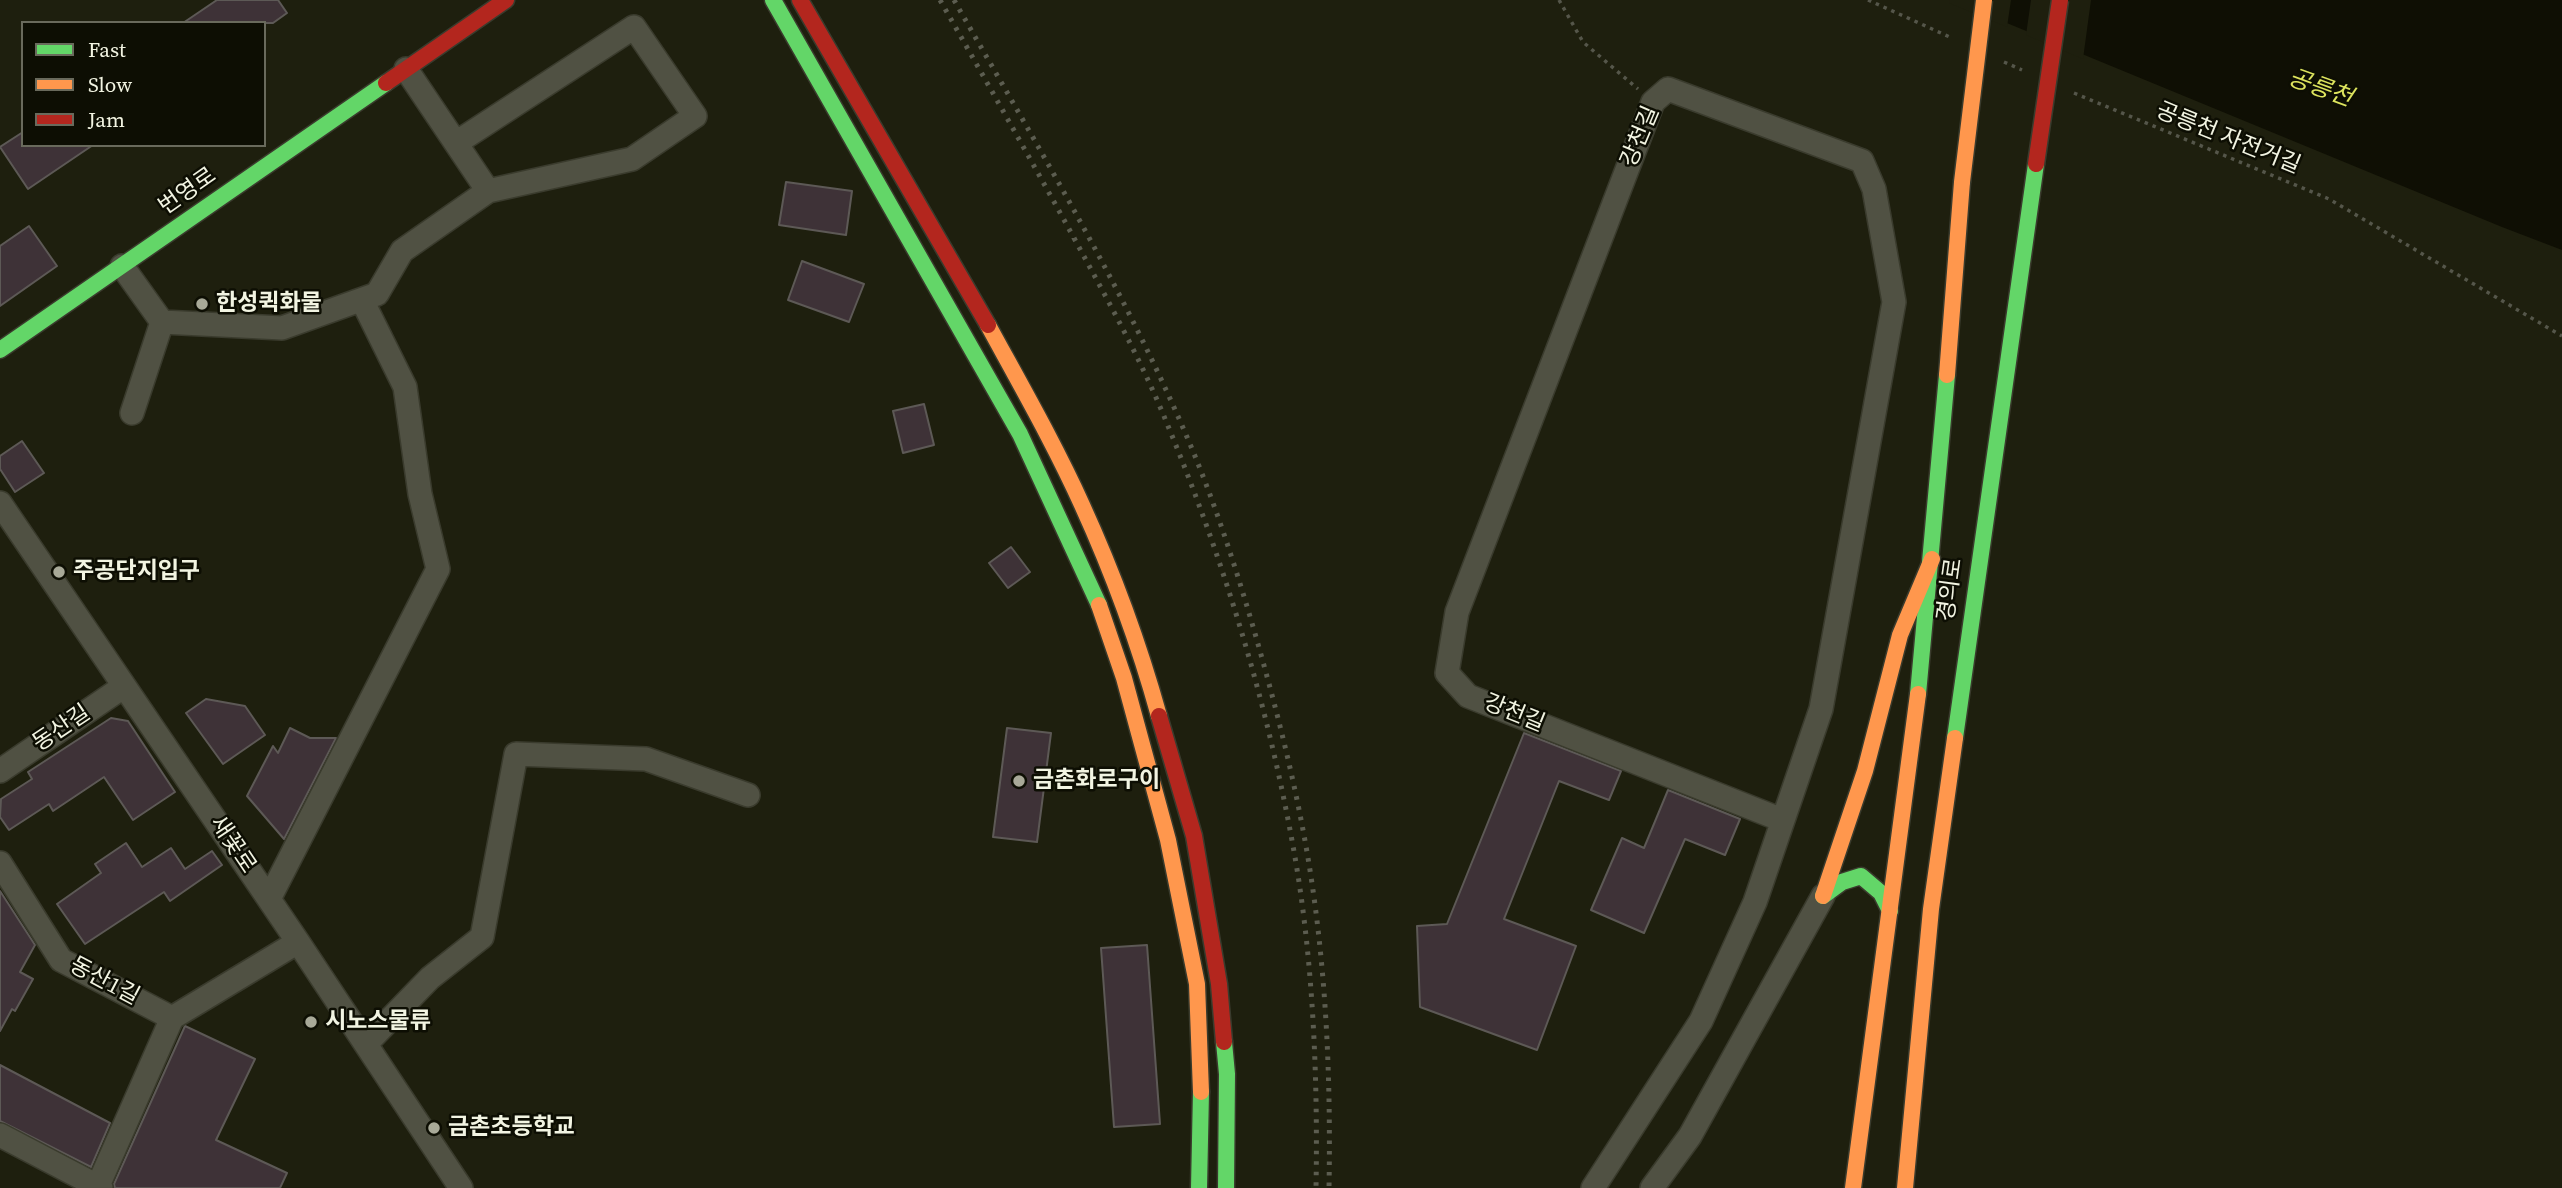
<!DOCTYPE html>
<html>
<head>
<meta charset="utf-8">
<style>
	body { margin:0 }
	#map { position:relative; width:2562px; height:1188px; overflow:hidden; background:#1e1f0e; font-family:"Source Serif 4",serif }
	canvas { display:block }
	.legend { position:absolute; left:21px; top:21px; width:245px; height:126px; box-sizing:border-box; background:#0d0e03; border:2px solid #696a5c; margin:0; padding:9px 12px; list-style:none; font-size:21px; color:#f2f4e2 }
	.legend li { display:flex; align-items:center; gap:14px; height:35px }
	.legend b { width:35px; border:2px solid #696a5c }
</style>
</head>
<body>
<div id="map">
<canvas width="2562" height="1188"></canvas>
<ul class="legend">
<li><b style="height:9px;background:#63d668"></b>Fast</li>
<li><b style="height:9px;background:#ff974d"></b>Slow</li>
<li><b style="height:9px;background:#b3261e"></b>Jam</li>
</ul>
</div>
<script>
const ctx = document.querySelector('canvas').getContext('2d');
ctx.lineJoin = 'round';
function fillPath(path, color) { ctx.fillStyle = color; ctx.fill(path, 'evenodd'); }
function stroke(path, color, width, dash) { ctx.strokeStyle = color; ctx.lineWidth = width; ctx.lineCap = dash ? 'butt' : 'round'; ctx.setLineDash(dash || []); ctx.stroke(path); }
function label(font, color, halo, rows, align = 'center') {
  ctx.font = font + ' "Source Serif 4","Noto Sans KR",serif'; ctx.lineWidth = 5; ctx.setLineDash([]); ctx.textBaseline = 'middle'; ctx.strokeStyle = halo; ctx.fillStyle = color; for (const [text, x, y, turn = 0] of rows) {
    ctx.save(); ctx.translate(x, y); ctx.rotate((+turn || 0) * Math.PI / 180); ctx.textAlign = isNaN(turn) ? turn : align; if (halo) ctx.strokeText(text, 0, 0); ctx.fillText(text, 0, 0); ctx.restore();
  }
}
fillPath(new Path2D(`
	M1951,0H2562V250L2502,227Z`), '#0f0f04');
fillPath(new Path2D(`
	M1950,0H2011L2007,27L1949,3Z
	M2031,0H2091L2083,59L2026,35Z`), '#1e1f0e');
const building = new Path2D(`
	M217,0H278L287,13L273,23H183Z
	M23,132V145H93L28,189L0,147Z
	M786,182L852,191L846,235L779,225Z
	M29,226L57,266L0,306V246Z
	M802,261L864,284L849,322L788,300Z
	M924,404L934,445L903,453L893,411Z
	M22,441L44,473L15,492L0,469V456Z
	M1011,547L1030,572L1008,588L989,563Z
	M206,699L245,706L265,735L223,764L186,713Z
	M111,718L128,721L175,792L133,820L104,777L53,811L49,804L9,830L0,817L1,799L32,779L28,772Z
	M290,728L310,738H336L284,839L247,796L273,746L278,753Z
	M1007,728L1051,733L1037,842L993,837Z
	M1524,733L1621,771L1609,800L1559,781L1504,919L1576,946L1537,1050L1420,1007L1417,926L1447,924Z
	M1668,790L1740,819L1725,855L1685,839L1644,933L1591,910L1622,838L1644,848Z
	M126,843L142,867L171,848L185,869L212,851L222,865L170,901L164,892L85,944L57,904L101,873L95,864Z
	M0,891L35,945L20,972L33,979L15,1011L12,1009L0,1031Z
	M1147,945L1160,1124L1114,1127L1101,948Z
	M185,1026L255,1059L216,1140L287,1173L280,1188H115L114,1184Z
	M0,1065L110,1123L91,1167L0,1121Z`);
fillPath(building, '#3e3237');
stroke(building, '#5d5956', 2);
const street = new Path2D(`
	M406,69L488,191L632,159L695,116L634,27L456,143
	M122,266L162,322
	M132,413L162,322L282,328L377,294L402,251L488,191
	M0,503L298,942L461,1188
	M0,771L123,687
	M0,863L61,960L172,1018
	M269,899L438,569L420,494L405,387L362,300
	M366,1044L430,978L482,937L516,754L646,759L748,795
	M0,1135L101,1188
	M97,1188L172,1018L298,942
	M1593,1188L1701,1021L1755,902L1821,709L1894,302L1874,189L1862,161L1668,89L1653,102L1457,612L1447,673L1468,696L1782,820
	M1652,1188L1690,1136L1823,896`);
const fast = new Path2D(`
	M773,0L1020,434L1099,605
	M0,350L386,83
	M1918,694L1947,375
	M1955,738L2036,164
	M1823,896L1842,882L1861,876L1881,893L1890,911
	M1224,1042L1227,1074L1226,1188
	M1199,1188L1201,1092`);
const slow = new Path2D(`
	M988,325C1020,384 1054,443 1082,505C1113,573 1139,644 1159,716
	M1947,375L1962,182
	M1099,605L1124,678L1168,840L1197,984L1201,1092
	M1823,896L1865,771L1900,635L1932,559
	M1853,1188L1918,694
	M1905,1188L1931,909L1955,738`);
const jam = new Path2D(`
	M800,0L988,325
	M386,83L506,0
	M1159,716L1194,836L1219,984L1224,1042`);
stroke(street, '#3a3b2d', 26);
stroke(fast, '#3a3b2d', 19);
stroke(slow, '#3a3b2d', 19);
stroke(jam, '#3a3b2d', 19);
stroke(new Path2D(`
	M1559,0L1583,42L1638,89
	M1868,0L1952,38
	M2004,62L2022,70
	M2074,93L2329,199L2562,336`), '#55564a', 3.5, [3.5, 5]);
stroke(street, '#505143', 23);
stroke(fast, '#63d668', 16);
stroke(slow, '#ff974d', 16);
stroke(jam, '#b3261e', 16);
stroke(new Path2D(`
	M940,0C985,79 1030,158 1074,238C1107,299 1142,361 1168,426C1224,561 1267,702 1293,846C1313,955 1318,1077 1316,1188
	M954,0C1036,144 1122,285 1187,437C1214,500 1235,565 1254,630C1275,703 1294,777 1307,852C1326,963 1331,1076 1329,1188`), '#5c5d50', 5, [3.5, 7]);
const slowBridge = new Path2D(`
	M1962,182L1984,0`);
const jamBridge = new Path2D(`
	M2036,164L2060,0`);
stroke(slowBridge, '#3a3b2d', 19, []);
stroke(jamBridge, '#3a3b2d', 19, []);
stroke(slowBridge, '#ff974d', 16);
stroke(jamBridge, '#b3261e', 16);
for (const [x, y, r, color] of [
	[202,304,7,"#a8a998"],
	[59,572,7,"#a8a998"],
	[1019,781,7,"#a8a998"],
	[311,1022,7,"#a8a998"],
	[434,1128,7,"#a8a998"]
]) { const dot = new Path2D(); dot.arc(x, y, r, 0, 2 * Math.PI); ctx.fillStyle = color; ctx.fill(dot); stroke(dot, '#0d0e03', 2.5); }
label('23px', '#f2f4e2', '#0d0e03', [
	["강천길",1641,137,-67],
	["공릉천 자전거길",2228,139,22],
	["번영로",188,192,-35],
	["경의로",1951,590,-82],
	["강천길",1514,714,22],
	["동산길",62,729,-34],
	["새꽃로",232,845,56],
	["동산1길",104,982,28]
]);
label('bold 23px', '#f2f4e2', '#0d0e03', [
	["한성퀵화물",216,304],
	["주공단지입구",73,572],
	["금촌화로구이",1033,781],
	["시노스물류",325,1022],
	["금촌초등학교",448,1128]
], 'left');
label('italic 24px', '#dee55e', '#0d0e03', [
	["공릉천",2320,89,20]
]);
</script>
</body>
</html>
